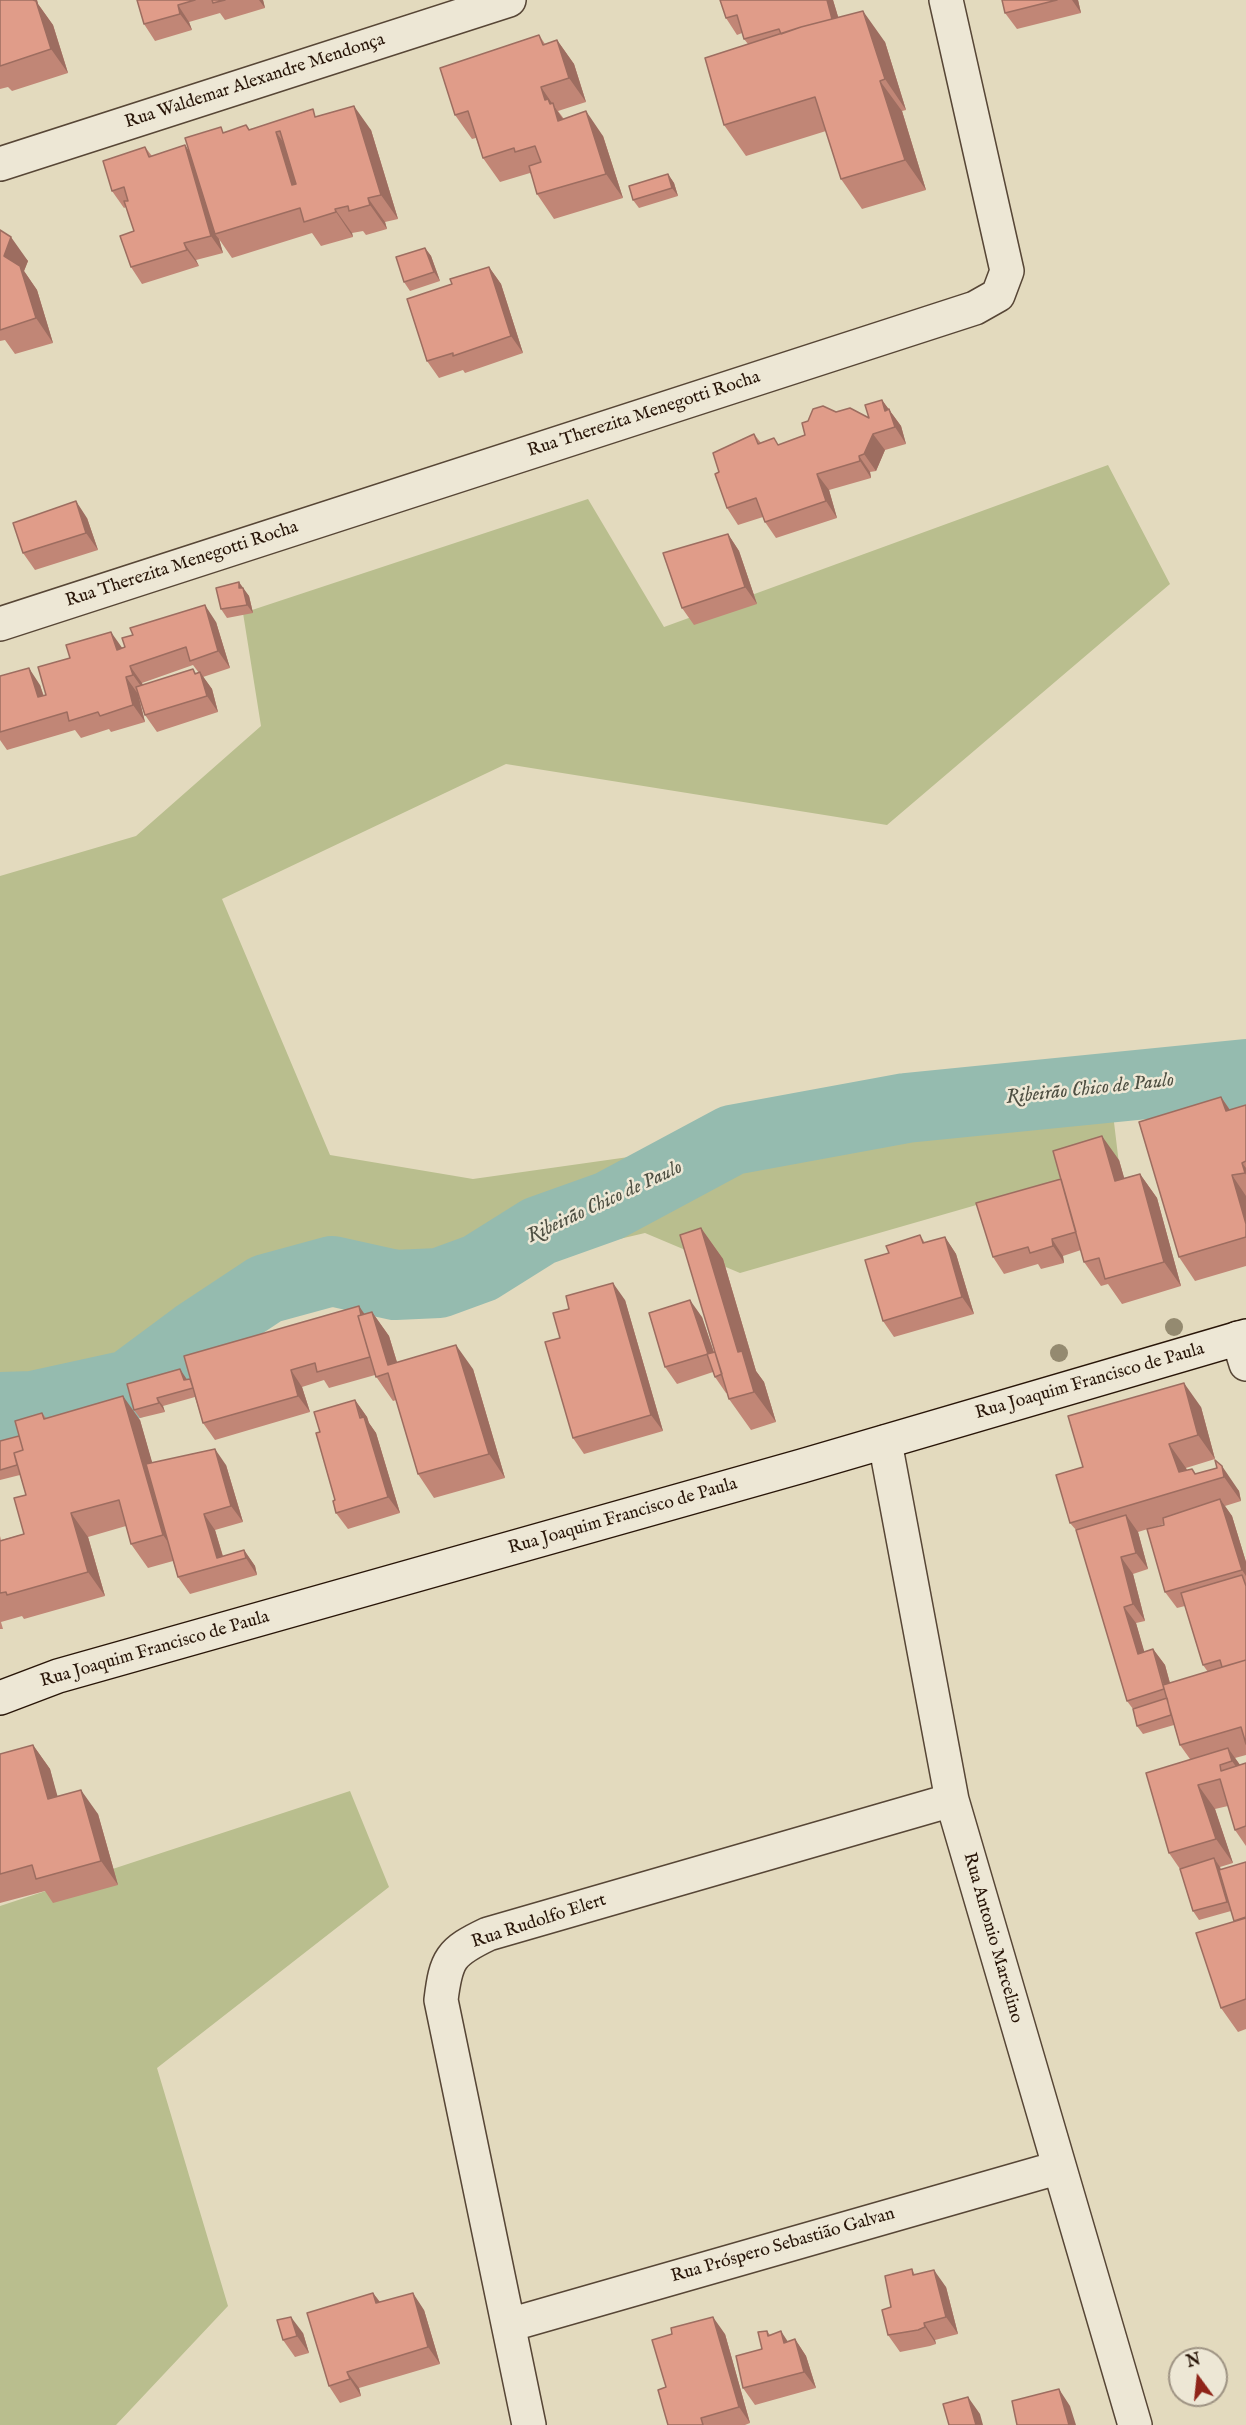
<!DOCTYPE html>
<html>
<head>
<meta charset="utf-8">
<style>
	body { margin:0 }
	#map { position:relative; width:1246px; height:2425px; overflow:hidden; background:#e3dabe; font-family:"IM FELL English",serif }
	canvas { display:block }
	.north { position:absolute; left:1168px; top:2347px; width:60px; height:60px; box-sizing:border-box; background:#ede7d5; border:2px solid #9e9383; border-radius:50%; rotate:345deg; font-size:16px; font-weight:700; line-height:24px; text-align:center; color:#281508 }
	.north::after { content:''; display:block; margin:auto; width:21px; height:27px; background:#8f2418; clip-path:polygon(50% 0,100% 100%,50% 72%,0 100%) }
</style>
</head>
<body>
<div id="map">
<canvas width="1246" height="2425"></canvas>
<div class="north">N</div>
</div>
<script>
const ctx = document.querySelector('canvas').getContext('2d');
ctx.lineJoin = 'round';
function fillPath(path, color) { ctx.fillStyle = color; ctx.fill(path, 'evenodd'); }
function stroke(path, color, width, dash) { ctx.strokeStyle = color; ctx.lineWidth = width; ctx.lineCap = dash ? 'butt' : 'round'; ctx.setLineDash(dash || []); ctx.stroke(path); }
function label(font, color, halo, rows, align = 'center') {
  ctx.font = font + ' "IM FELL English",serif'; ctx.lineWidth = 5; ctx.setLineDash([]); ctx.textBaseline = 'middle'; ctx.strokeStyle = halo; ctx.fillStyle = color; for (const [text, x, y, turn = 0] of rows) {
    ctx.save(); ctx.translate(x, y); ctx.rotate((+turn || 0) * Math.PI / 180); ctx.textAlign = isNaN(turn) ? turn : align; if (halo) ctx.strokeText(text, 0, 0); ctx.fillText(text, 0, 0); ctx.restore();
  }
}
fillPath(new Path2D(`
	M1108,465L1170,584L887,825L506,764L222,899L330,1155L473,1179L1110,1089L1119,1164L740,1273L645,1233L316,1310L0,1399V876L136,836L261,726L243,613L588,499L664,627Z
	M350,1791L389,1887L157,2068L228,2306L116,2425H0V1906Z`), '#b9be8e');
stroke(new Path2D(`
	M0,1407L33,1406L129,1385L195,1336L266,1289L332,1271L395,1285L439,1283L480,1268L539,1231L609,1206L732,1140L906,1108L1246,1074`), '#95bbaf', 70);
const street = new Path2D(`
	M0,164L509,0
	M0,624L975,308L998,295L1007,271L946,0
	M1238,1338L1246,1364
	M885,1442L952,1800L1135,2425
	M509,2325L1057,2168
	M529,2425L441,2000C446,1959 450,1952 488,1934L952,1800`);
const secondary = new Path2D(`
	M0,1698L58,1676L802,1466L1246,1336`);
stroke(street, '#574636', 36);
stroke(secondary, '#281508', 36);
stroke(street, '#ede7d5', 33);
stroke(secondary, '#ede7d5', 33);
ctx.fillStyle = '#948a70';
for (const [x, y] of [
	[1174,1327],
	[1059,1353]
]) { ctx.beginPath(); ctx.arc(x, y, 9, 0, 2 * Math.PI); ctx.fill(); }
fillPath(new Path2D(`
	M0,0H37L38,4L53,25L68,73L12,91L8,87L0,89Z
	M137,0H263L265,8L225,20L220,13L189,22L192,30L155,41L144,24Z
	M720,0H833L838,17L885,42L906,110L902,111L926,190L862,209L841,179L826,131L746,156L724,125L748,44L744,39L742,33L737,35L726,18Z
	M1002,0H1078L1081,13L1017,29L1005,13Z
	M539,35L545,44L557,40L574,64L586,102L558,111L564,119L603,136L623,198L554,219L537,194L532,175L530,173L500,182L483,158L476,138L472,139L455,115Z
	M318,117L371,130L398,219L385,222L387,229L366,235L363,231L352,233L353,237L321,246L312,233L232,258L219,239L223,253L196,260L199,266L142,284L131,267L134,231L126,207L124,208L112,191L145,147L152,156L189,151L224,132L250,129Z
	M668,174L674,183L678,196L639,208L633,200Z
	M0,230L28,261L24,271L37,290L53,343L15,354L5,340L0,341Z
	M425,248L431,256L440,281L410,291L404,282Z
	M489,267L501,284L523,353L465,373L463,370L439,378L427,361L452,284Z
	M882,400L901,426L906,444L885,450L876,471L870,472L871,478L829,490L837,518L776,538L765,522L763,517L738,525L727,508L719,472L754,434L761,443L779,445L805,435L836,412L869,418Z
	M87,518L98,550L35,570L23,553Z
	M728,534L739,551L757,604L694,625L682,608Z
	M242,588L249,596L253,613L227,618L221,609Z
	M216,622L230,668L203,677L212,689L218,712L157,732L145,715L139,694H138L145,722L111,732L109,729L81,738L75,730L7,750L0,740V680L40,685L44,696L123,648ZM193,665L199,673L143,685L142,683Z
	M1221,1097L1230,1110L1246,1105V1266L1195,1281L1179,1257Z
	M1119,1160L1124,1178L1140,1174L1157,1198L1181,1286L1122,1304L1108,1284L1101,1286L1084,1262L1081,1250L1063,1256L1064,1263L1041,1269L1038,1264L1004,1274L993,1257L1061,1179Z
	M701,1228L723,1259L756,1371L764,1382L776,1422L751,1430L729,1399L727,1393H726L715,1377L713,1372L677,1384L665,1367L702,1317L714,1352H715Z
	M920,1235L925,1243L945,1237L956,1254L974,1314L894,1337L883,1321L889,1253Z
	M625,1300L663,1431L584,1454L573,1438L560,1338Z
	M372,1312L389,1336L397,1362L473,1369L505,1478L434,1498L418,1474L396,1400L393,1401L375,1375L329,1388L324,1380L302,1387L310,1412L215,1440L203,1423L195,1397L163,1406L165,1412L140,1418L134,1410L186,1378L187,1380Z
	M355,1400L367,1417L369,1423L376,1433L400,1513L348,1529L336,1513L335,1500L320,1432Z
	M1201,1407L1215,1459L1186,1468L1187,1470L1195,1474L1217,1468L1239,1491L1241,1501L1225,1506L1232,1516L1246,1562V1755L1235,1758L1240,1765L1246,1763V1846L1235,1830L1228,1806L1215,1809L1233,1863L1220,1867L1221,1870L1246,1862V2029L1238,2032L1221,2008L1234,1921L1231,1911L1199,1920L1193,1911L1180,1869L1169,1853L1190,1759L1180,1745L1174,1725L1143,1734L1137,1726L1133,1709L1127,1701L1076,1530L1070,1523L1083,1467ZM1164,1524L1165,1592L1177,1608L1185,1606L1203,1665L1208,1672L1170,1683L1165,1665L1153,1649L1144,1652L1136,1623L1145,1621L1133,1574L1148,1569L1138,1532Z
	M42,1413L46,1418L140,1420L152,1463L226,1465L243,1522L215,1530L223,1556L244,1550L255,1566L257,1575L190,1594L178,1577L173,1561L148,1568L131,1544L126,1526L88,1537L105,1596L24,1619L22,1616L1,1622L3,1629H0V1536L1,1540L24,1534L26,1495L20,1475L0,1480V1441L19,1436Z
	M33,1745L50,1769L57,1797L98,1814L118,1885L53,1903L45,1891L0,1903V1754Z
	M912,2269L915,2275L946,2287L958,2334L935,2340L936,2344L930,2346L900,2352L888,2335L891,2307Z
	M373,2293L380,2302L424,2310L440,2364L359,2388L361,2396L340,2403L329,2386Z
	M767,2331L770,2335L788,2342L795,2339L806,2356L816,2388L755,2405L743,2388L762,2349Z
	M303,2333L309,2353L295,2357L283,2340Z
	M725,2334L750,2423L745,2425H668L666,2387Z`), '#c18676');
fillPath(new Path2D(`
	M28,0H37L38,4L53,25L68,73L51,49Z
	M259,0H263L265,8Z
	M827,0H833L844,36L832,20Z
	M1072,0H1078L1081,13Z
	M178,5L189,22L192,30L180,14Z
	M863,11L885,42L906,110L885,79Z
	M557,40L574,64L586,102L569,78Z
	M880,81L902,111L926,190L905,160Z
	M541,87L569,128L575,145L545,100Z
	M354,106L371,130L398,219L381,195Z
	M586,111L603,136L623,198L606,174Z
	M276,132L293,156L309,209L292,185Z
	M185,145L197,162L215,234L219,239L223,253L211,236Z
	M668,174L674,183L678,196L672,188Z
	M368,198L385,222L387,229L370,205Z
	M335,209L352,233L353,237L336,212Z
	M11,237L28,261L24,271L37,290L53,343L36,318L4,256Z
	M184,243L196,260L199,266L187,250Z
	M425,248L431,256L440,281L434,272Z
	M489,267L501,284L523,353L511,336Z
	M882,400L901,426L906,444L895,427L885,411Z
	M873,434L885,450L876,471L864,454Z
	M859,456L870,472L871,478L860,461Z
	M817,474L829,490L837,518L826,501Z
	M76,501L87,518L98,550L86,533Z
	M728,534L739,551L757,604L745,587Z
	M239,582L249,596L253,613L247,605L239,588Z
	M205,605L216,622L230,668L218,651Z
	M111,632L123,649L117,650Z
	M130,666L142,683L145,692L133,675Z
	M29,668L40,685L49,714L38,697Z
	M193,669L203,684L200,672L212,689L218,712L207,696Z
	M126,677L138,694L145,722L133,705Z
	M1221,1097L1238,1122L1226,1111Z
	M1102,1136L1119,1160L1132,1205L1115,1181Z
	M1242,1163L1246,1168V1175L1245,1173Z
	M1140,1174L1157,1198L1181,1286L1164,1262Z
	M1232,1175L1246,1196V1224Z
	M701,1228L723,1259L756,1371L764,1382L776,1422L754,1392L738,1352Z
	M945,1237L956,1254L974,1314L962,1297Z
	M1052,1239L1063,1256L1064,1263L1053,1246Z
	M613,1283L625,1300L663,1431L651,1415Z
	M690,1300L702,1317L720,1371L708,1354Z
	M359,1306L370,1322L373,1356Z
	M372,1312L389,1336L405,1389L388,1365Z
	M456,1345L473,1369L505,1478L489,1454Z
	M180,1369L186,1378L190,1389L184,1380Z
	M291,1370L302,1387L310,1412L298,1396Z
	M1184,1383L1201,1407L1215,1459L1198,1435Z
	M123,1396L140,1420L180,1559L163,1535Z
	M157,1398L163,1406L165,1412L159,1403Z
	M355,1400L367,1417L369,1423L376,1433L400,1513L388,1497Z
	M1169,1444L1186,1468L1192,1487L1179,1472Z
	M215,1449L226,1465L243,1522L231,1506Z
	M1222,1466L1239,1491L1241,1501L1224,1477Z
	M1220,1499L1232,1516L1246,1562V1576L1242,1570Z
	M71,1513L88,1537L105,1596L88,1572Z
	M204,1514L215,1530L225,1564L217,1558Z
	M1126,1515L1138,1532L1148,1569L1136,1553Z
	M244,1550L255,1566L257,1575L246,1558Z
	M1121,1557L1133,1574L1145,1621L1133,1604Z
	M1124,1607L1136,1623L1150,1671L1138,1654Z
	M1153,1649L1165,1665L1176,1706L1165,1689Z
	M33,1745L50,1769L65,1823L48,1799Z
	M1228,1748L1245,1772L1246,1781L1232,1761Z
	M1198,1785L1215,1809L1233,1863L1216,1839Z
	M81,1790L98,1814L118,1885L101,1861Z
	M1214,1858L1220,1867L1232,1910L1227,1902Z
	M934,2270L946,2287L958,2334L946,2317Z
	M373,2293L385,2309L376,2303Z
	M413,2293L424,2310L440,2364L428,2347Z
	M291,2317L303,2333L309,2353L297,2336Z
	M713,2317L725,2334L750,2423L739,2407Z
	M924,2323L935,2340L936,2344L925,2327Z
	M781,2331L792,2348L784,2343Z
	M795,2339L806,2356L816,2388L804,2372Z
	M347,2372L359,2388L361,2396L350,2379Z
	M1059,2389L1070,2406L1076,2425H1069Z
	M968,2397L980,2414L983,2425H976Z`), '#9d6d60');
const building = new Path2D(`
	M0,0H33L36,1L51,49L0,66Z
	M137,0H195L178,5L180,14L144,24Z
	M212,0H225L213,3Z
	M720,0H827L832,19L801,27L781,34L779,29L744,39L737,15L726,18Z
	M1002,0H1057L1005,13Z
	M863,11L885,79L880,81L905,160L841,179L815,97L724,125L705,58L801,27Z
	M539,35L543,45L557,40L569,78L541,87L545,100L548,99L550,104L553,103L558,121L586,111L606,174L537,194L529,166L541,162L535,146L515,152L514,148L483,158L468,111L455,115L440,68Z
	M354,106L381,195L368,198L370,205L349,211L348,206L335,209L336,212L304,222L300,208L215,234L185,138L221,127L223,133L246,125L249,130L313,109L315,117ZM280,131L296,184L292,185L276,132Z
	M185,145L211,236L184,243L187,250L131,267L120,236L134,231L124,201H128L124,187L112,191L103,161L145,147L149,157Z
	M668,174L672,188L633,200L629,186Z
	M0,230L11,237L4,256L20,266L36,318L0,330Z
	M425,248L434,272L404,282L396,257Z
	M489,267L511,336L453,356V353L427,361L407,299L452,284L450,279Z
	M882,400L885,411L889,409L895,427L873,434L864,454L859,456L860,461L817,474L826,501L765,522L756,498L727,508L715,474L719,472L713,453L754,434L758,444L774,438L778,445L805,435L802,423L808,421L813,409L823,406L836,412L850,408L869,418L865,405Z
	M76,501L86,533L23,553L13,523Z
	M728,534L745,587L682,608L663,553Z
	M239,582V588H243L247,605L221,609L216,588Z
	M205,605L218,651L190,661L186,647L130,666L133,675L126,677L133,705L100,716L98,712L69,721L67,712L0,732V676L29,668L38,697L46,695L38,667L70,658L66,645L111,632L117,650L125,647L122,638L133,635L130,628Z
	M193,669L195,674L200,672L207,696L145,715L136,687Z
	M1221,1097L1226,1111L1246,1105V1161L1242,1163L1245,1173L1232,1175L1246,1224V1237L1179,1257L1139,1122Z
	M1102,1136L1115,1181L1140,1174L1164,1262L1105,1279L1099,1258L1084,1262L1053,1151Z
	M1061,1179L1076,1232L1052,1239L1053,1246L1030,1253L1028,1247L993,1257L976,1203Z
	M701,1228L738,1352L742,1351L754,1392L729,1399L680,1235Z
	M920,1235L923,1243L945,1237L962,1297L883,1321L865,1260L889,1253L886,1246Z
	M613,1283L651,1415L573,1438L545,1342L560,1338L553,1313L569,1309L566,1296Z
	M690,1300L708,1354L665,1367L649,1313Z
	M359,1306L361,1315L358,1316L370,1357L317,1372L315,1363L291,1370L298,1396L203,1423L184,1356Z
	M372,1312L388,1365L456,1345L489,1454L418,1474L388,1373L376,1377L358,1316Z
	M715,1352L722,1374L715,1377L707,1354Z
	M180,1369L184,1380L190,1379L193,1388L157,1398L159,1403L134,1410L127,1384Z
	M1184,1383L1198,1435L1169,1444L1179,1472L1192,1469L1195,1474L1217,1468L1215,1460L1222,1466L1224,1477L1070,1523L1056,1475L1083,1467L1068,1416Z
	M123,1396L163,1535L131,1544L119,1500L71,1513L88,1572L7,1595L6,1592L0,1593V1541L24,1534L14,1498L26,1495L14,1453L23,1450L15,1421L42,1413L44,1419Z
	M355,1400L360,1418L364,1417L388,1497L336,1513L333,1501L335,1500L316,1433L320,1432L314,1412Z
	M19,1436L23,1450L14,1453L17,1465L0,1470V1441Z
	M215,1449L231,1506L204,1514L217,1558L244,1550L246,1558L178,1577L146,1464Z
	M1220,1499L1242,1570L1165,1592L1147,1529L1164,1525L1163,1518Z
	M1126,1515L1136,1553L1121,1557L1133,1604L1124,1607L1138,1654L1153,1649L1164,1689L1127,1701L1076,1530Z
	M1242,1575L1246,1586V1660L1222,1667L1220,1660L1203,1665L1181,1593Z
	M1246,1660V1744L1241,1727L1180,1745L1163,1685Z
	M1167,1698L1171,1715L1137,1726L1133,1709Z
	M33,1745L48,1799L81,1790L101,1861L36,1879L32,1865L0,1874V1754Z
	M1228,1748L1232,1761L1220,1765L1221,1771L1246,1763V1826L1235,1830L1220,1779L1198,1785L1216,1839L1169,1853L1146,1773Z
	M1214,1858L1227,1902L1193,1911L1180,1869Z
	M1246,1862V1917L1234,1921L1219,1870Z
	M1246,1918V1999L1221,2008L1196,1933Z
	M912,2269L913,2275L934,2270L946,2317L924,2323L925,2327L918,2330L888,2335L882,2310L891,2307L885,2276Z
	M373,2293L376,2303L413,2293L428,2347L347,2372L350,2379L329,2386L307,2313Z
	M291,2317L297,2336L283,2340L277,2320Z
	M713,2317L739,2407L701,2418L703,2425H668L658,2390L666,2387L652,2340L672,2334L671,2328Z
	M767,2331L768,2336L781,2331L784,2343L795,2339L804,2372L743,2388L736,2356L762,2349L758,2332Z
	M1059,2389L1069,2425H1017L1012,2401Z
	M968,2397L976,2425H949L943,2404Z`);
fillPath(building, '#e09c89');
stroke(building, '#9d6d60', 1.5);
label('18px', '#281508', '#ede7d5', [
	["Rua Waldemar Alexandre Mendonça",255,82,-18],
	["Rua Therezita Menegotti Rocha",644,415,-18],
	["Rua Therezita Menegotti Rocha",182,565,-18],
	["Rua Joaquim Francisco de Paula",1090,1382,-16],
	["Rua Joaquim Francisco de Paula",623,1517,-16],
	["Rua Joaquim Francisco de Paula",155,1650,-16],
	["Rua Rudolfo Elert",539,1922,-18],
	["Rua Antonio Marcelino",992,1938,74],
	["Rua Próspero Sebastião Galvan",783,2246,-16]
]);
label('italic 20px', '#4e4f42', '#ede7d5', [
	["Ribeirão Chico de Paulo",1090,1090,-6],
	["Ribeirão Chico de Paulo",605,1203,-25]
]);
</script>
</body>
</html>
